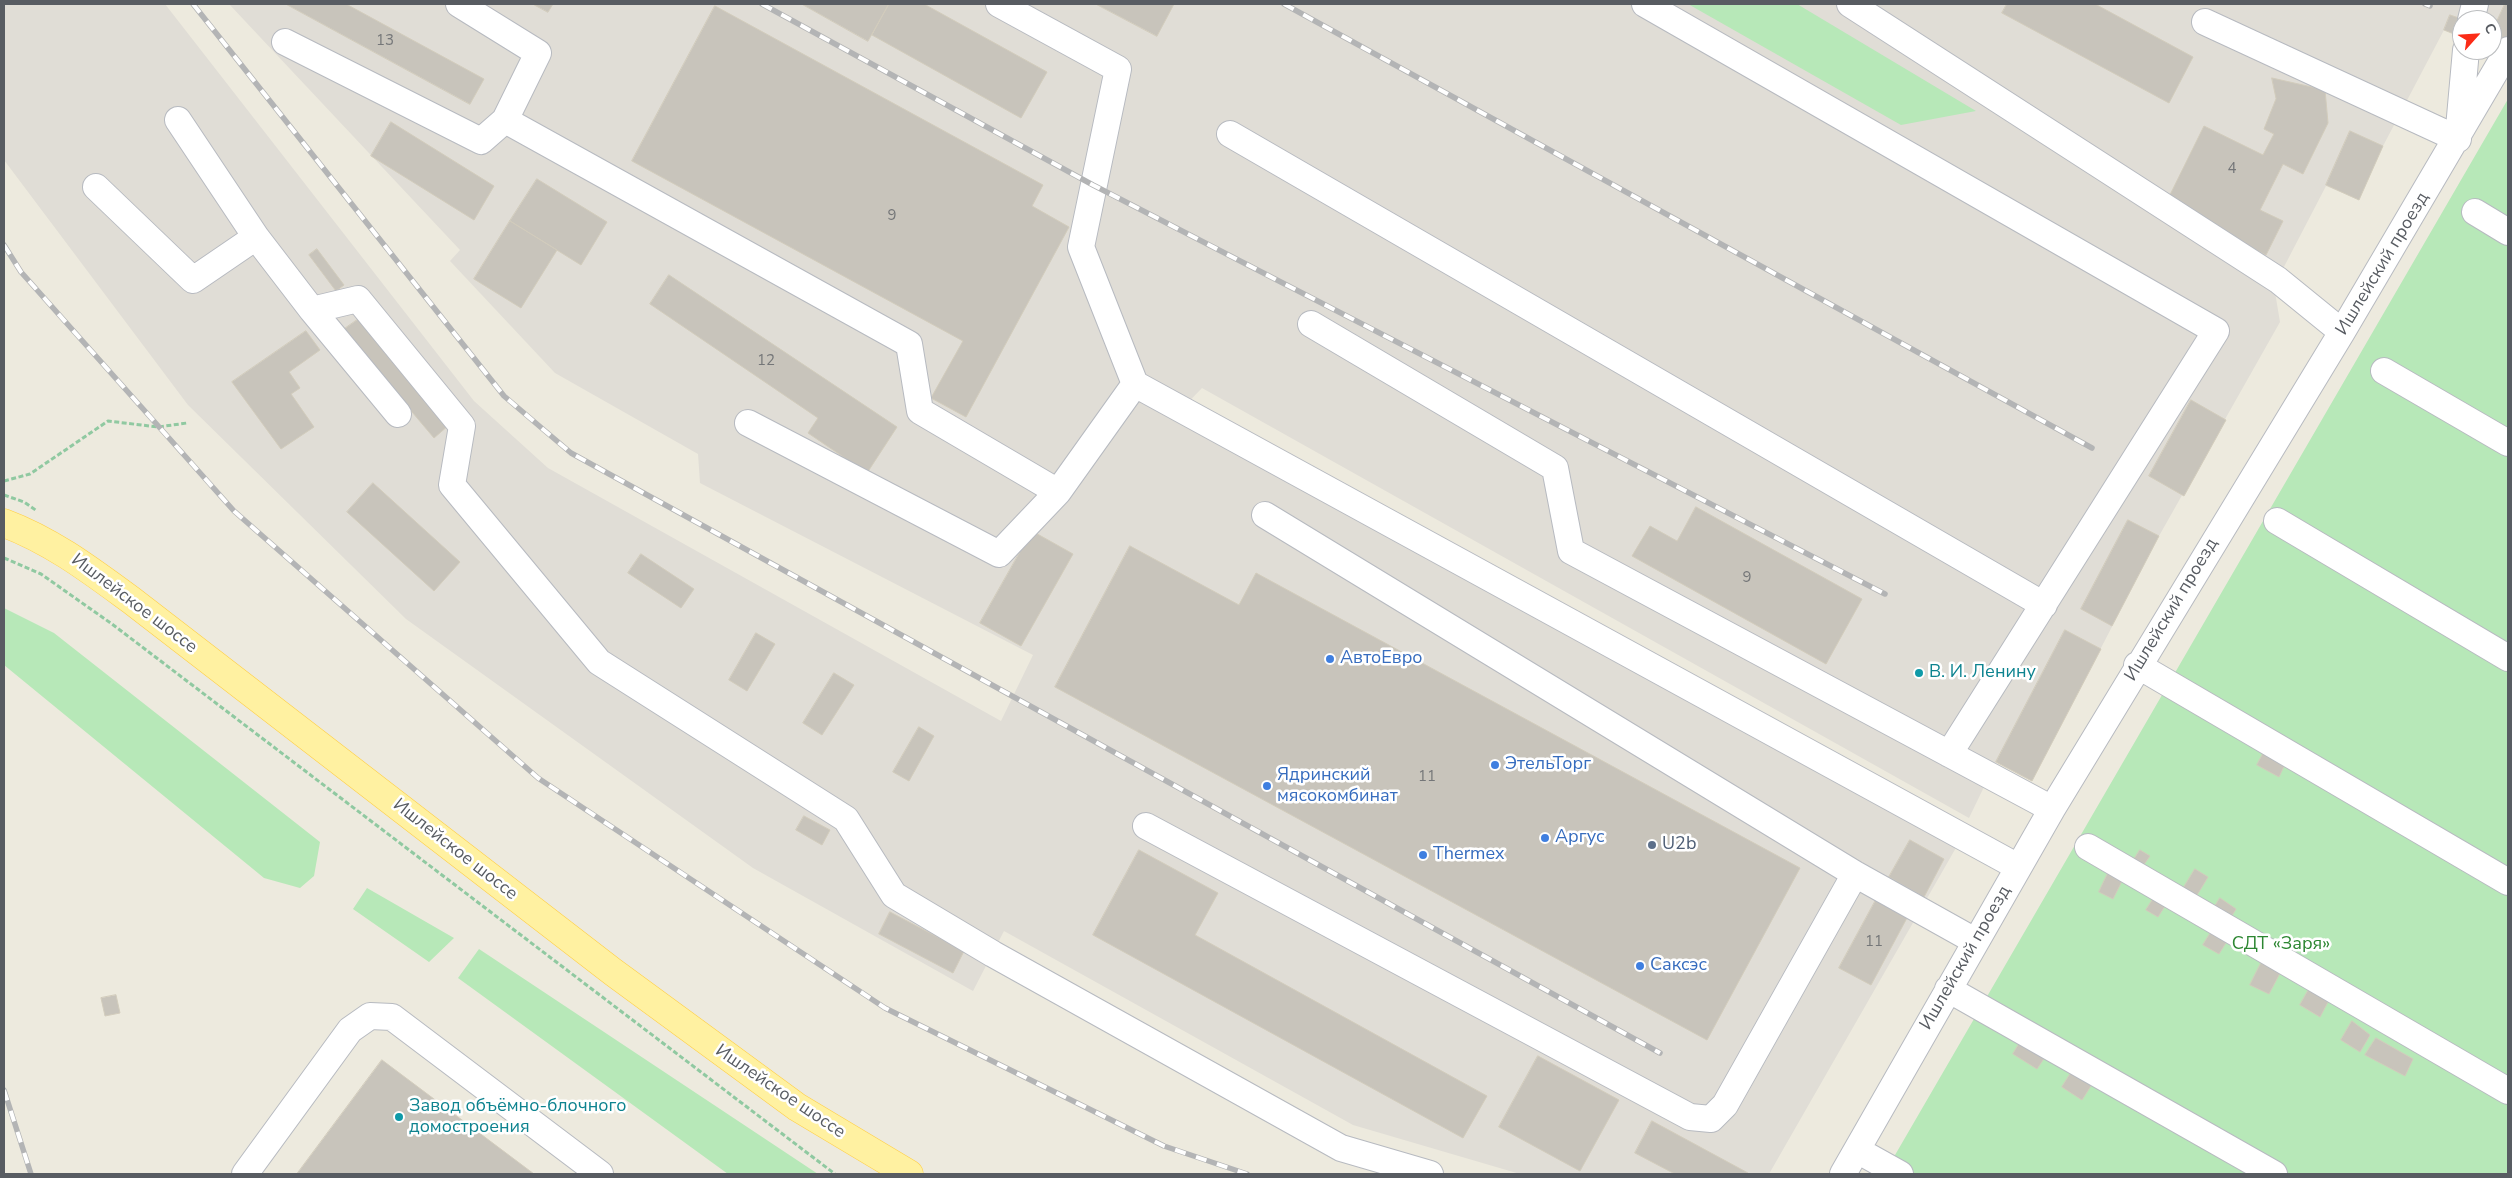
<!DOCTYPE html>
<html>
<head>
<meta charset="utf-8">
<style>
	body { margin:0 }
	#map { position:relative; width:2512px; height:1178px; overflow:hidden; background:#edeade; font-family:"Nunito Sans",sans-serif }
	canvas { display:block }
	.frame { position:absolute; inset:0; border:5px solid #585c62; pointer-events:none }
	.north { position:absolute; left:2452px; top:10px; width:50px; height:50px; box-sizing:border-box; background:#fff; border:1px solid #bcbec0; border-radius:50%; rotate:64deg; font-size:14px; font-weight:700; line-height:20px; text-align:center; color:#585c62 }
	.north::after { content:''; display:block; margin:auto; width:18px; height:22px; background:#fb2c17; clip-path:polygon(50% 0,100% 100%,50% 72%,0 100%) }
</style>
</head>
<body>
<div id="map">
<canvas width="2512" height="1178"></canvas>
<div class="frame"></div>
<div class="north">С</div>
</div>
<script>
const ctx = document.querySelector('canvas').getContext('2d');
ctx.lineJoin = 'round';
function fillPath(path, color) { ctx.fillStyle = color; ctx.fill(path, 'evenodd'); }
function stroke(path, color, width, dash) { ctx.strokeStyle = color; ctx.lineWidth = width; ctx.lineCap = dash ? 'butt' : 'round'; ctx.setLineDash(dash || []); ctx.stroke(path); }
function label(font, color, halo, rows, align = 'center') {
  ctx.font = font + ' "Nunito Sans",sans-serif'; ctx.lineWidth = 5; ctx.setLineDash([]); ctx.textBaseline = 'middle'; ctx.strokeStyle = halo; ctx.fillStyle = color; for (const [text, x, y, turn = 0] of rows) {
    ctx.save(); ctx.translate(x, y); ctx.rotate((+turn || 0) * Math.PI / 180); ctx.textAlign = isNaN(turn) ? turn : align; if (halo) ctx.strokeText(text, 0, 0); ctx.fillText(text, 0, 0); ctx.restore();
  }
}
fillPath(new Path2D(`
	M4,4H165L474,401L548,468L1001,721L1033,655L700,483L698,454L555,373L450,261L460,250L229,4H2508V37L2500,53L2492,50V20H2462V37L2444,30L2383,146L2359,200L2326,186L2274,286L2280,322L2159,536L2032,781L1996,762L1969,818L1202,388L1173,418L1957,846L1769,1174H1520L1353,1125L1004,931L973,991L753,868L406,619L188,405L4,160Z`), '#e0ddd6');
fillPath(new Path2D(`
	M1688,4H1797L1976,111L1901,125Z
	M2508,99V1174H1884Z
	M4,608L54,633L320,842L314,876L300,888L264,878L4,665Z
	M367,888L454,938L429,962L353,909Z
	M479,949L818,1174H728L458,978Z`), '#b7e8b8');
const building = new Path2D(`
	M286,4H346L484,79L470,104Z
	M533,4H553L548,12Z
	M802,4H889L868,41Z
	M889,4H924L1047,72L1021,118L872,35Z
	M1096,4H1174L1157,36Z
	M2007,4H2095L2193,57L2169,103L2002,13Z
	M2505,4H2508V37L2500,53L2492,50V32Z
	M715,6L1043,185L1032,206L1069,227L966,417L931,398L963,341L632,161Z
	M2450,15L2465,20L2459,36L2444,30Z
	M2272,78L2325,90L2328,123L2303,174L2283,164L2260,210L2283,221L2266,255L2165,205L2204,126L2263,155L2274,134L2264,129L2276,99Z
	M391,122L494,186L474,220L371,156Z
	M2350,131L2383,146L2359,200L2326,185Z
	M537,179L607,222L581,265L510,221Z
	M510,221L557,250L521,308L474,279Z
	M317,249L344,285L336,291L309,255Z
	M669,275L897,427L867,473L808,433L818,418L650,304Z
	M360,318L449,425L434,438L343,330Z
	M306,331L320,350L289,372L300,388L291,394L314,427L281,449L232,382Z
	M2191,400L2226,420L2184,496L2149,476Z
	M373,483L460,562L434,591L347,512Z
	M1696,507L1862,599L1826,664L1632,556L1650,526L1677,541Z
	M2128,520L2159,536L2112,626L2081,609Z
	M1032,531L1073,554L1021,646L980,623Z
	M1130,546L1239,605L1256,573L1800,868L1707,1040L1055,687Z
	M641,554L694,589L681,608L628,573Z
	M2065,630L2101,649L2032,781L1996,762Z
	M756,633L775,644L747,691L729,680Z
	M834,673L854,685L822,735L803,723Z
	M919,727L934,736L909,781L893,772Z
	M2265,750L2286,762L2279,777L2257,765Z
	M804,816L830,830L822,845L796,830Z
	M1910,840L1944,859L1924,897L1889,877Z
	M1139,850L1218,893L1195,935L1487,1096L1463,1138L1093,935Z
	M2140,850L2150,856L2140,870L2131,864Z
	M2195,869L2208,877L2194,900L2181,892Z
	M2108,873L2122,881L2113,899L2099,892Z
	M1877,898L1908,916L1871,985L1839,968Z
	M2220,898L2236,909L2228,922L2212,911Z
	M2153,899L2165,906L2158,917L2146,910Z
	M890,912L964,951L953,973L879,934Z
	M2211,932L2227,941L2219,954L2203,945Z
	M2261,963L2280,973L2269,994L2250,985Z
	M2309,989L2329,1000L2320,1017L2300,1005Z
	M116,995L120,1013L105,1016L101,998Z
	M2352,1021L2370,1035L2360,1052L2341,1040Z
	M2376,1038L2413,1059L2405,1076L2365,1055Z
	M2022,1039L2047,1054L2037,1069L2013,1054Z
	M1538,1056L1619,1100L1580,1171L1499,1127Z
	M382,1060L534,1174H297Z
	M2074,1068L2094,1081L2082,1100L2062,1087Z
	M1652,1121L1748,1173L1747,1174H1675L1635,1153Z`);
fillPath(building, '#c8c4bb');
stroke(building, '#d2ccbc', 1);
const minor = new Path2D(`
	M459,4L538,53L505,120L909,344L920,411L1058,492L1135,384
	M999,4L1118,69L1081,247L1135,384L2018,867
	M1645,4L2216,331L1949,754
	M1850,4L2278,280L2342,332
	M2471,20L2475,4
	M2205,22L2458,139L2466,50
	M285,42L481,141L505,120
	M178,120L256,237L312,310L358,299L462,426L452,485L599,662L846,819L894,895L993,954L1341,1148L1430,1174
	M1230,134L2044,605
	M96,187L193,280L256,237
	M2475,212L2508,232
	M312,310L398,414
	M1311,324L1555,468L1571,551L2052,809
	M2384,371L2508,443
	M748,423L999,554L1058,492
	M1265,515L1855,874L1975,941
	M2277,521L2508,658
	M2137,665L2508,882
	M1146,826L1690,1117L1711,1119L1725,1105L1855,874
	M2088,847L2508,1091
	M1948,989L2274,1174
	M1857,1150L1900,1174
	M245,1174L350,1030L370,1016L392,1017L600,1174
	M1843,1174L2052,809L2342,332L2508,50`);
const major = new Path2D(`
	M4,523C52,541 90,570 131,600L613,972L797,1107L909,1174`);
stroke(minor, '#b7bac0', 28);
stroke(major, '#ffce45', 29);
stroke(new Path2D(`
	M4,481L30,474L108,421L158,427L187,423
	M4,495L24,502L37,511
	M4,558L41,574L112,624L835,1174`), '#90c9a1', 3, [5, 2.5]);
stroke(minor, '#fff', 26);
stroke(major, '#fff1a1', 28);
const rail = new Path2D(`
	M193,4L504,396L571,453L1660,1053
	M762,4L1093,185L1885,594
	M1284,4L2092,448
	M2425,4L2430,6
	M4,245L21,272L234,511L538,778L885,1008L1164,1146L1247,1174
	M4,1090L31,1174`);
stroke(rail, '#b3b4b5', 5.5);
stroke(rail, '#fff', 4, [11]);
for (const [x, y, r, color] of [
	[1330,659,5,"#3f7fe0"],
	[1919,673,5,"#0f9aa8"],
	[1495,765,5,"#3f7fe0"],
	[1267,786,5,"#3f7fe0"],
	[1545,838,5,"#3f7fe0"],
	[1652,845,5,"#5c6f8a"],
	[1423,855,5,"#3f7fe0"],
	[1640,966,5,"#3f7fe0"],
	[399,1117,5,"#0f9aa8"]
]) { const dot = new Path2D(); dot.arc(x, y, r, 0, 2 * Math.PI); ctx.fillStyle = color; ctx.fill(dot); stroke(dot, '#fff', 2); }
label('15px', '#747678', null, [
	["13",385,41],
	["4",2232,169],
	["9",892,216],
	["12",766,361],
	["9",1747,578],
	["11",1427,777],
	["11",1874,942]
]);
label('18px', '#585c62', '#fff', [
	["Ишлейский проезд",2383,264,-59],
	["Ишлейское шоссе",134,604,37],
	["Ишлейский проезд",2172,610,-59],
	["Ишлейское шоссе",455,850,38],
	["Ишлейский проезд",1966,958,-60],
	["Ишлейское шоссе",780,1092,34]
]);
label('18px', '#366cbe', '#fff', [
	["АвтоЕвро",1340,659],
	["ЭтельТорг",1505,765],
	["Ядринский",1277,776],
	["мясокомбинат",1277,797],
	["Аргус",1555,838],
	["Thermex",1433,855],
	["Саксэс",1650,966]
], 'left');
label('18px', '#0d838f', '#fff', [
	["В. И. Ленину",1929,673],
	["Завод объёмно-блочного",409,1107],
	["домостроения",409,1128]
], 'left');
label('18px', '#4e5e75', '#fff', [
	["U2b",1662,845]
], 'left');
label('18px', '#2c8631', '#fff', [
	["СДТ «Заря»",2281,945]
]);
</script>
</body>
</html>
